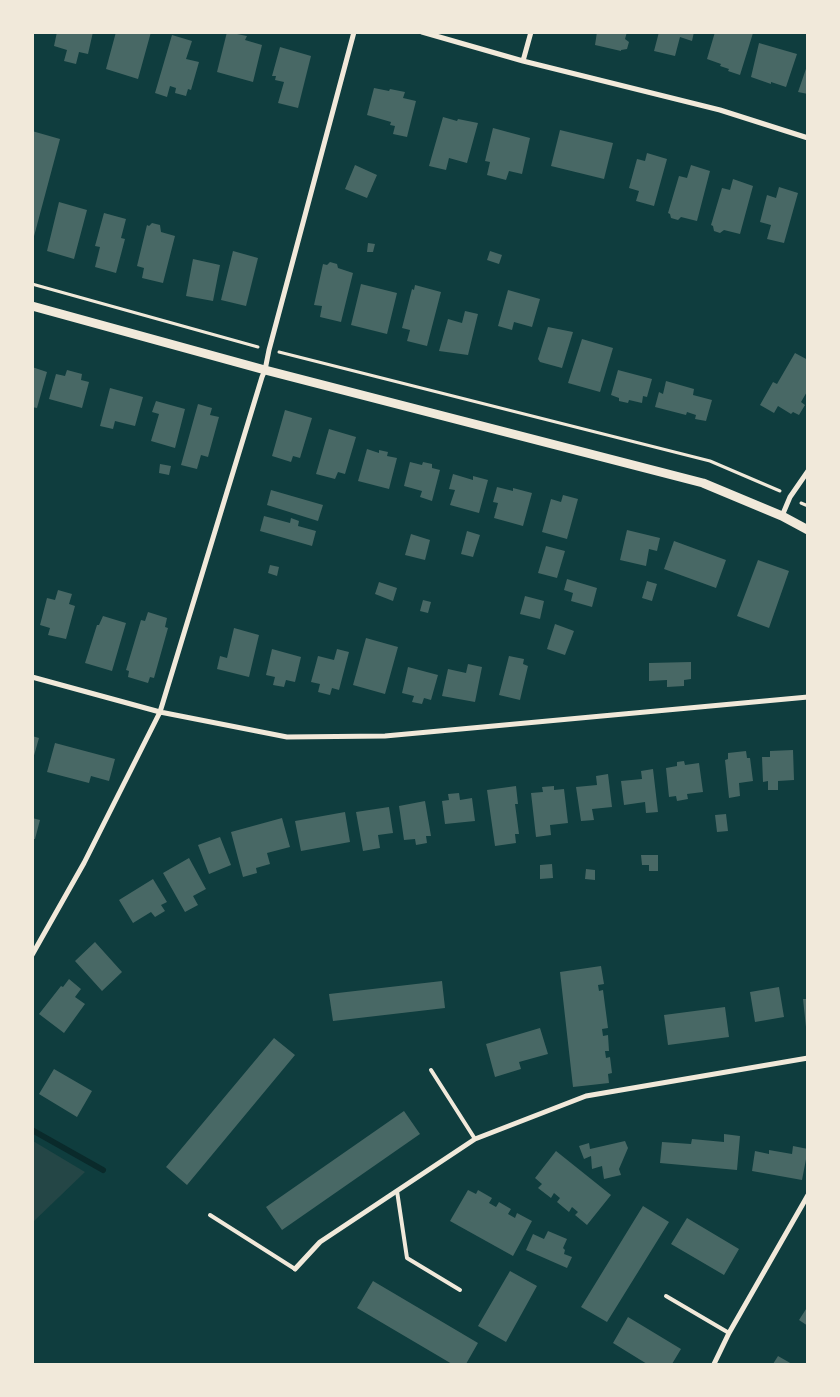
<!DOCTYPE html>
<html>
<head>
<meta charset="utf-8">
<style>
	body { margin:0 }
	#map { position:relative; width:840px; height:1397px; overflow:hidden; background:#0f3d3e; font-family:Figtree,sans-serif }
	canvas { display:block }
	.frame { position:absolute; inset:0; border:34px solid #f1e9da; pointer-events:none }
</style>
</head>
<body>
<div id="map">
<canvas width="840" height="1397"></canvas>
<div class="frame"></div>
</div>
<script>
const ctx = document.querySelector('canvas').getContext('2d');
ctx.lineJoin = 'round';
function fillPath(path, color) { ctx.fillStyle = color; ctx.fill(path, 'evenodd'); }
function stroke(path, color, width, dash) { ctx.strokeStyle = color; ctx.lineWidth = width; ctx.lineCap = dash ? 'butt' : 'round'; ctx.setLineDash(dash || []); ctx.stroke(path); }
fillPath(new Path2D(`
	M33,1141L85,1172L33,1222Z`), '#244646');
stroke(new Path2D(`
	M32,1130L103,1170`), '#0a2a2b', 6);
fillPath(new Path2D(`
	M57,32H93L88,54L79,52L76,64L64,61L67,50L54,46Z
	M116,32H151L138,79L106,69Z
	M227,32L247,36L245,40L262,45L253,82L217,72Z
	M597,32H627L625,39L629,42L627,49L621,50V51L595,45Z
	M659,32H694L692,41L680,37L675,56L654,51Z
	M715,32L753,33L740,75L728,71L729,69L720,66L721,64L707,59Z
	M172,35L192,41L186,59L199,62L191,90L188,89L186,96L175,93L176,88L170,86L167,97L155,93Z
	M759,43L797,54L786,87L771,82V84L751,77Z
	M280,47L311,56L298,108L278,103L284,82L275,80L276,76H272Z
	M808,63V94L798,92Z
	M374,88L389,91L390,89L405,92L403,98L416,101L407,137L393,134L395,126L390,125L391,122L367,115Z
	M443,117L457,121L458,119L478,123L467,163L449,158L446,170L429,166Z
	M493,128L530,138L522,174L509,171L506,180L487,175L490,162L485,161Z
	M560,130L613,143L604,179L551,166Z
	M32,131L60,139L33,240L32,239Z
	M647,153L667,159L654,206L636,201L639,191L629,188L637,159L645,161Z
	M355,165L377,175L367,198L345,189Z
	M691,165L710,171L697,221L681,217L678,220L671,218L670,214L668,213L679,176L687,178Z
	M733,179L753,186L740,234L724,230L720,233L714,231L713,226L711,225L722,188L730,190Z
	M779,187L798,193L784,243L767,239L771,225L760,222L767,195L776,198Z
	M59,202L87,210L74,259L47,251Z
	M104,213L126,219L121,238L125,239L116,273L95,267L100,247L95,246Z
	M152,223L160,225L161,232L175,236L163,283L142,278L144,268L137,266L147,225L149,226Z
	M368,243L375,244L373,252H367Z
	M233,251L258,258L246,306L221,300Z
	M490,251L502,255L499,264L487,260Z
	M193,259L220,265L213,301L186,296Z
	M330,262L337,264L338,268L353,273L341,322L320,317L322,306L314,305L323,264L327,265Z
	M361,284L397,293L387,334L351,325Z
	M415,285L441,292L427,346L407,341L410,330L402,328L412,289L414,290Z
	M508,290L540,299L532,327L514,322L512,330L498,326Z
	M465,311L478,314L468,355L439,351L448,319L462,323Z
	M548,327L573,332L562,368L540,362L538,359Z
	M582,339L613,348L600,392L568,383Z
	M795,353L808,360V390L801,402L805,405L799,415L793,412L791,414L778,406L774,413L760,405L773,382L777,384Z
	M32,367L47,372L37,408L32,407Z
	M67,370L82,374L81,380L89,382L82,408L49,399L56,374L65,376Z
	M618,370L652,379L647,397L643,396L642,403L629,400L628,403L619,401V398L611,395Z
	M666,381L694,389L693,395L712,400L706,421L695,419L696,415L687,412L686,415L655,407L659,392L663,394Z
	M110,388L143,397L135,426L115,421L113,429L100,426Z
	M156,401L185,409L175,448L151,441L159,414L152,412Z
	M198,404L212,408L210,415L219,417L208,457L201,455L197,469L181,465Z
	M285,410L312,418L300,458L293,456L291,462L272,456Z
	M329,429L356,437L345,474L338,472L335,479L316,474Z
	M367,449L379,453V450L388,452L387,456L397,458L389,489L358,481Z
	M410,462L422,465L423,462L432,464V468L440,470L432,501L420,497L422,491L404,486Z
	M160,464L171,466L169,475L159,473Z
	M453,474L473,480V476L488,480L479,513L450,505L455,490L449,489Z
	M497,487L513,491V488L532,493L523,526L494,518L498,503L493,502Z
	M271,490L323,505L318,521L267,505Z
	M563,495L578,499L567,539L542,532L551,499L561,502Z
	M264,516L290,523L291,518L299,521L298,526L316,531L312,546L260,531Z
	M627,530L660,538L657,551L649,549L646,566L620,560Z
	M467,531L480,535L473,557L461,554Z
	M411,534L430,540L425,560L405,555Z
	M674,541L726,560L716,588L664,569Z
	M546,546L565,551L557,578L538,573Z
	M758,560L789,571L769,628L737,616Z
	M270,565L279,567L277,576L268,573Z
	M567,579L597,588L592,607L571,601L573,593L564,590Z
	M647,581L657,584L652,601L642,598Z
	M379,582L397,588L393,601L375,594Z
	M58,590L72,594L69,604L75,606L66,639L48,635L50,628L40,625L47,598L55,600Z
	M525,596L544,601L540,619L520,614Z
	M423,600L431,602L428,613L420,611Z
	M148,612L167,618L165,627L168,628L154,678L150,677L148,683L128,677L129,671L126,670L141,620L145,621Z
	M103,616L126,623L112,671L85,663L97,625H99Z
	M555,624L574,631L565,655L547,649Z
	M234,628L259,635L249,677L217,669L220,656L227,658Z
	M366,638L398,647L385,694L353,685Z
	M272,649L301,657L295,682L286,680L284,687L273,685L275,677L266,675Z
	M337,649L349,652L339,690L332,688L330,695L318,692L320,684L311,682L318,656L334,660Z
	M509,656L524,659L523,664L528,666L520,700L499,695Z
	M691,662V679L684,680V686L667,687V680L649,681V663Z
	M468,664L482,667L475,702L442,696L448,669L466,673Z
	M408,667L438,675L431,700L424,698L422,704L412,702L414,696L402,693Z
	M32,736L39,738L33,759H32Z
	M55,743L115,759L109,781L91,776L89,783L47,772Z
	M793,750L794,780L778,781V790H768V781L763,782L762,757H770V751Z
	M746,751L747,758H750L753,781L739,783L740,796L729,798L725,760L728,759V753Z
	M684,761L685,765L699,763L703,792L687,794L688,799L677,801L676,796L669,797L666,768L677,766V762Z
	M653,769L658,812L646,813L645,802L624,805L621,781L642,779L641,771Z
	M608,774L612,807L592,809L594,820L581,821L576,787L597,785L596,776Z
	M516,786L518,804H515L519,834H515L516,843L495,846L487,790Z
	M554,786V790L564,789L568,823L550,825L551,835L536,837L531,793L543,792L542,787Z
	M459,793L460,800L472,798L475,821L445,824L442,801L449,800L448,794Z
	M425,801L431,836H426L427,843L416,845L415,839L404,840L399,806Z
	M389,807L393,833L378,835L380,848L363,851L356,812Z
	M345,812L350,842L301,851L295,821Z
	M726,814L728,831L717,832L715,815Z
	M32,818L40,820L35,839H32Z
	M282,818L290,847L267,853L270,864L256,868L257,873L243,877L231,832Z
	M220,837L231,865L209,874L198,845Z
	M641,855H658V871H649V865H642Z
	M189,858L206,889L193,896L198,905L185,912L163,873Z
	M552,864L553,878L540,879V865Z
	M586,869L595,870V880L585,879Z
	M153,879L167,902L161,905L165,911L155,917L151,912L133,923L119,900Z
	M95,942L122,972L102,991L75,961Z
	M601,966L604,984L598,985L599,991L603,990L608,1028L602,1029L603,1036L608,1035L609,1051H605L606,1058L610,1057L612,1073L608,1074L609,1083L573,1087L560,972Z
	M69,979L81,989L75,997L85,1004L64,1033L39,1014L61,986L63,987Z
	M442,981L445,1008L333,1021L329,994Z
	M779,987L784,1017L755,1022L750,992Z
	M803,999H808V1027H806Z
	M725,1007L729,1037L668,1045L664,1015Z
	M540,1028L548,1054L519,1062L521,1069L495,1077L486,1044Z
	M274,1038L295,1055L187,1185L166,1167Z
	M54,1069L92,1091L77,1117L39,1094Z
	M404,1111L420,1134L282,1230L266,1207Z
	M724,1134L740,1136L737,1170L660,1163L662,1142L691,1144L692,1139L724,1142Z
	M625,1141L628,1148L619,1169L621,1175L604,1179L602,1166L592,1169L591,1156L584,1159L579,1146L589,1143L590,1149Z
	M793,1146L808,1149L802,1180L752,1171L755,1151L769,1154V1150L792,1154Z
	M556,1151L611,1195L587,1225L575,1215L578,1212L572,1207L569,1212L557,1202L560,1198L554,1193L551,1198L538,1188L542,1184L535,1178Z
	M468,1190L476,1194L478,1190L492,1198L489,1203L496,1207L499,1202L511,1209L508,1214L515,1218L517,1213L532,1221L513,1256L450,1221Z
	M643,1206L669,1222L607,1322L581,1307Z
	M687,1218L739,1249L724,1275L671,1244Z
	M548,1231L567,1239L563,1248L565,1250L564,1254L572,1257L567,1268L526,1250L533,1234L544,1239Z
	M510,1271L537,1286L506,1342L478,1326Z
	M373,1281L478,1343L466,1364H452L357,1308Z
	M808,1306V1326L799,1320Z
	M628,1317L681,1349L672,1364H647L613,1343Z
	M778,1356L792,1364H773Z`), '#486865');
stroke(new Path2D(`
	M32,284L258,347
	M279,352L710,461L780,491
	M801,503L808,506`), '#f1e9da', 3);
stroke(new Path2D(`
	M431,1070L475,1139
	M397,1191L407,1258L460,1290
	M210,1215L295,1269
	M666,1296L729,1333`), '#f1e9da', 4);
stroke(new Path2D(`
	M422,32L523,61L720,110L808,138
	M523,61L531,32
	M782,516L790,497L808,471
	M32,677L160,712L287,737L385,736L808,697
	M32,955L84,863L160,712L262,377L265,370L269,350L354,32
	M295,1269L320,1242L475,1139L586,1096L808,1058
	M714,1364L729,1333L808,1195`), '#f1e9da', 5);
stroke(new Path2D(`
	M32,306L265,370L703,483L782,516L808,530`), '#f1e9da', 9);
</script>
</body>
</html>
